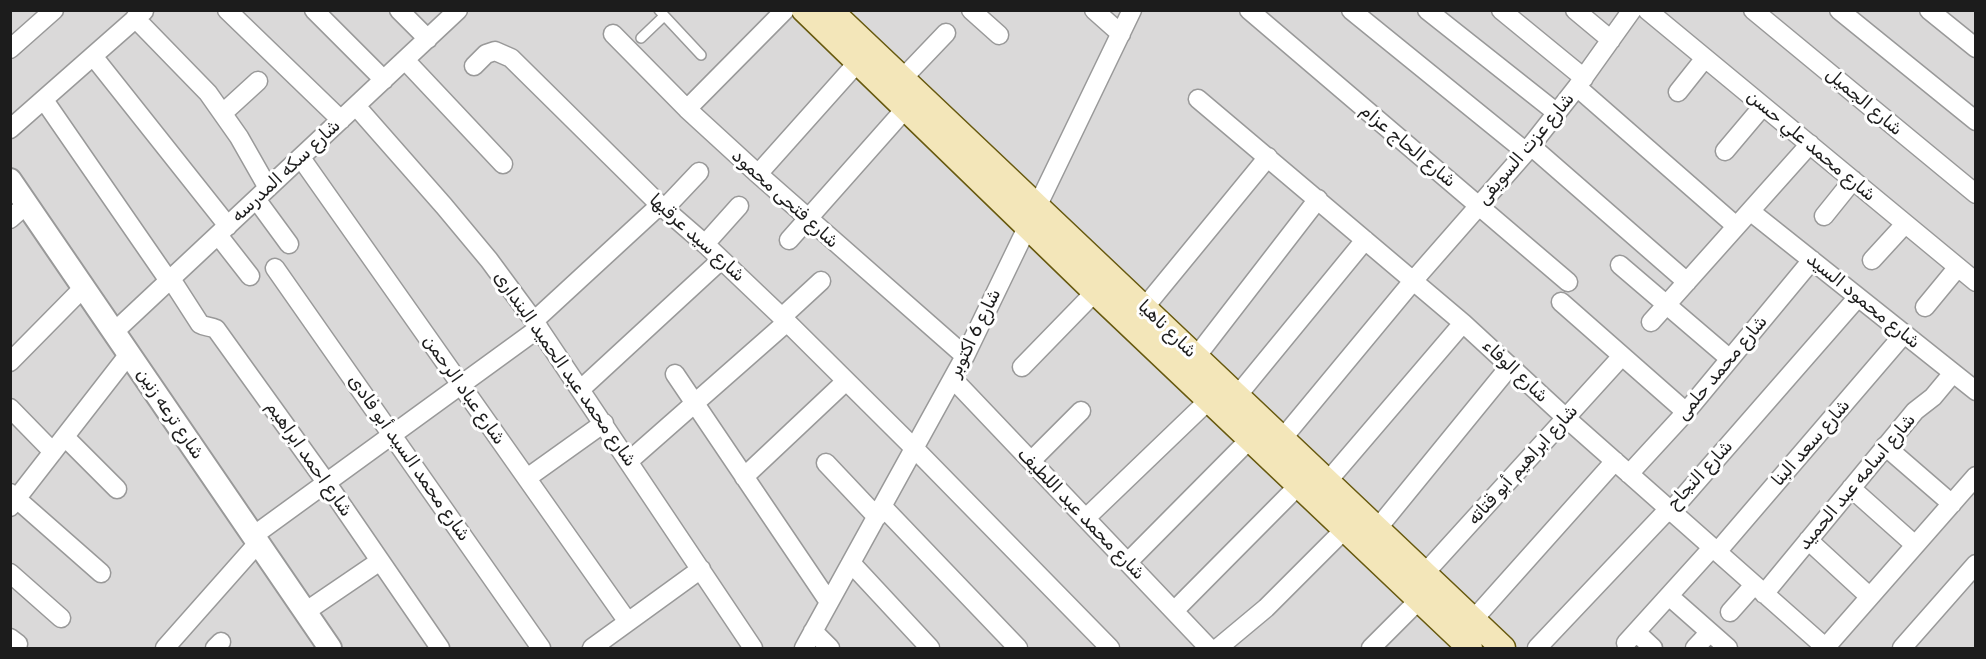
<!DOCTYPE html>
<html>
<head>
<meta charset="utf-8">
<style>
	body { margin:0 }
	#map { position:relative; width:1986px; height:659px; overflow:hidden; background:#ece6e2; font-family:Rubik,sans-serif }
	canvas { display:block }
	.frame { position:absolute; inset:0; border:12px solid #1c1c1c; pointer-events:none }
</style>
</head>
<body>
<div id="map">
<canvas width="1986" height="659"></canvas>
<div class="frame"></div>
</div>
<script>
const ctx = document.querySelector('canvas').getContext('2d');
ctx.lineJoin = 'round';
function fillPath(path, color) { ctx.fillStyle = color; ctx.fill(path, 'evenodd'); }
function stroke(path, color, width, dash) { ctx.strokeStyle = color; ctx.lineWidth = width; ctx.lineCap = dash ? 'butt' : 'round'; ctx.setLineDash(dash || []); ctx.stroke(path); }
function label(font, color, halo, rows, align = 'center') {
  ctx.font = font + ' Rubik,Cairo,sans-serif'; ctx.lineWidth = 6; ctx.setLineDash([]); ctx.textBaseline = 'middle'; ctx.strokeStyle = halo; ctx.fillStyle = color; for (const [text, x, y, turn = 0] of rows) {
    ctx.save(); ctx.translate(x, y); ctx.rotate((+turn || 0) * Math.PI / 180); ctx.textAlign = isNaN(turn) ? turn : align; if (halo) ctx.strokeText(text, 0, 0); ctx.fillText(text, 0, 0); ctx.restore();
  }
}
fillPath(new Path2D(`
	M11,11H1975V648H11Z`), '#dad9d9');
const service = new Path2D(`
	M659,10L701,55
	M641,38L664,16`);
const minor = new Path2D(`
	M227,10L341,120
	M314,10L384,80
	M399,10L428,39
	M971,10L999,35
	M1094,10L1121,34
	M1249,10L1568,282
	M1351,10L1526,152
	M1427,10L1557,113
	M1501,10L1584,78
	M1575,10L1611,40
	M1647,10L1976,282
	M1753,10L1976,194
	M1839,10L1976,121
	M1929,10L1976,48
	M135,18L208,93L239,137L268,188
	M613,34L687,109L758,174L965,356
	M10,49L54,10
	M93,56L228,226
	M405,60L503,164
	M474,66L486,54L495,51L511,58L660,205L705,244L787,322L915,449L1110,648
	M903,78L946,33
	M1577,87L1736,226
	M1678,92L1705,58
	M1198,99L1463,323L1566,418L1826,648
	M44,100L169,281
	M356,106L444,206L489,260L534,321L753,648
	M687,109L785,10
	M223,113L258,81
	M10,129L144,11
	M1531,146L1687,282
	M1725,151L1763,106
	M301,158L628,622
	M758,174L858,62
	M256,199L289,244
	M664,209L699,172
	M1750,211L1976,391
	M1824,216L1853,180
	M10,219L27,204
	M218,235L250,276
	M789,240L906,108
	M705,244L739,206
	M1872,260L1905,224
	M1620,265L1730,359
	M275,268L541,648
	M171,279L200,324C205,327 210,326 216,329L326,482L440,648
	M1561,302L1686,412
	M1925,307L1958,267
	M1144,308L1268,157
	M782,317L821,281
	M534,321L660,205
	M1651,322L1810,144
	M114,332L458,10
	M10,362L84,287
	M1189,366L1318,199
	M1022,367L1095,292
	M675,374L829,602
	M953,379L1209,648
	M581,389L721,260
	M1237,396L1365,240
	M10,408L53,452
	M65,437L117,489
	M1282,439L1413,281L1526,152L1577,87L1632,10
	M1885,446L1952,504
	M629,461L787,322
	M1031,461L1081,411
	M826,463L877,517
	M1629,474L1686,412L1812,260
	M744,477L846,381
	M527,478L604,423
	M1327,482L1463,323
	M1851,488L1915,545
	M10,493L101,573
	M882,506L1018,648
	M10,507L129,354
	M1086,518L1209,400
	M1377,529L1510,366
	M253,536L539,328
	M1808,540L1870,597
	M1717,552L1904,334
	M1128,562L1250,439
	M851,563L930,648
	M10,573L61,618
	M1424,574L1622,356
	M1764,594L1915,411L1933,397L1953,373
	M1669,596L1728,648
	M1174,611L1299,485
	M305,612L380,561
	M1730,612L1754,585
	M1473,620L1615,461
	M813,631L830,648
	M1636,632L1653,648
	M10,638L18,644
	M1626,643L1712,548
	M165,648L258,543
	M215,648L221,642
	M592,648L701,569
	M804,648L965,356L1132,10
	M1218,648L1266,608L1345,529
	M1371,648L1419,600
	M1537,648L1663,515L1671,511L1858,297
	M1695,648L1710,632
	M1825,648L1976,476
	M1902,648L1976,564`);
const tertiary = new Path2D(`
	M10,180L330,648`);
const secondary = new Path2D(`
	M804,10L1095,292L1470,648
	M830,10L1503,648`);
stroke(service, '#999', 12);
stroke(minor, '#999', 21);
stroke(tertiary, '#999', 26);
stroke(secondary, '#67590e', 27);
stroke(service, '#fff', 9);
stroke(minor, '#fff', 18);
stroke(tertiary, '#fff', 22);
stroke(secondary, '#f3e6b9', 24);
label('18px', '#1c1c1c', '#fff', [
	["شارع الجميل",1864,102,40],
	["شارع الحاج عزام",1408,146,40],
	["شارع محمد علي حسن",1811,146,40],
	["شارع عزت السويفى",1526,149,-50],
	["شارع سكه المدرسه",286,171,-43],
	["شارع فتحى محمود",785,199,42],
	["شارع سيد عرقبها",697,238,42],
	["شارع محمود السيد",1863,301,39],
	["شارع ناهيا",1167,329,44],
	["شارع 6 اكتوبر",975,333,-64],
	["شارع محمد حلمى",1722,368,-50],
	["شارع محمد عبد الحميد البندارى",565,369,55],
	["شارع الوفاء",1515,371,43],
	["شارع عباد الرحمن",464,390,55],
	["شارع ترعه زنين",170,414,56],
	["شارع سعد البنا",1811,443,-49],
	["شارع محمد السيد أبو فادى",409,458,55],
	["شارع احمد ابراهيم",309,459,55],
	["شارع ابراهيم أبو قتاته",1523,465,-48],
	["شارع النجاح",1700,475,-47],
	["شارع اسامه عبد الحميد",1857,482,-50],
	["شارع محمد عبد اللطيف",1081,514,46]
]);
</script>
</body>
</html>
